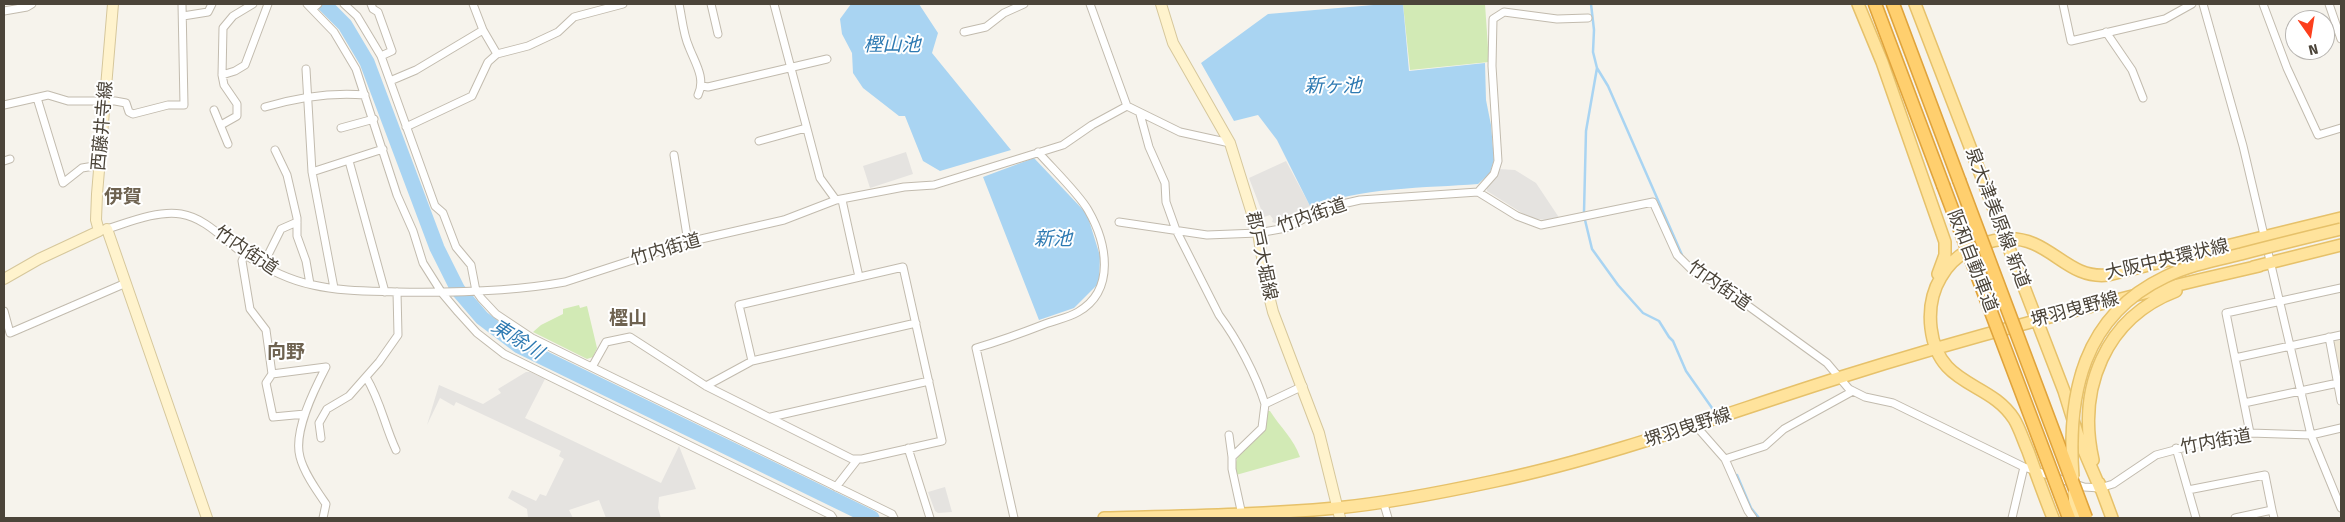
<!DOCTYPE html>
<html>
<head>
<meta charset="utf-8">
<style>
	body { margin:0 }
	#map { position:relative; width:2345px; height:522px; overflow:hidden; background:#f6f3ec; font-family:"Fira Sans",sans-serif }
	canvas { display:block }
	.frame { position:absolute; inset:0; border:5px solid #4b4439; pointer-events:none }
	.north { position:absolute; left:2285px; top:10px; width:50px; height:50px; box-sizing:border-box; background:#fff; border:1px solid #b7b4b0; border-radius:50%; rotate:167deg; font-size:14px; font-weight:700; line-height:20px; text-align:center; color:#4b4439 }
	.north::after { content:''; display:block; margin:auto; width:18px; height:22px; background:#fc3f1d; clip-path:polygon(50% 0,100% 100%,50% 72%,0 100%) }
</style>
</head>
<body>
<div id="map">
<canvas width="2345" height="522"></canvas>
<div class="frame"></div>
<div class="north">N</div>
</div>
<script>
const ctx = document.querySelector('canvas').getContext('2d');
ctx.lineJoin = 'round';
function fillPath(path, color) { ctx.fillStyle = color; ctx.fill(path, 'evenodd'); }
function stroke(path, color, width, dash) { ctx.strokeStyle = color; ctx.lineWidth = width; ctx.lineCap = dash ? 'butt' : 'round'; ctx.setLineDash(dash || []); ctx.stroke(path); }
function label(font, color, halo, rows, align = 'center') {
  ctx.font = font + ' "Fira Sans","Noto Sans JP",sans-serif'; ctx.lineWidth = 4; ctx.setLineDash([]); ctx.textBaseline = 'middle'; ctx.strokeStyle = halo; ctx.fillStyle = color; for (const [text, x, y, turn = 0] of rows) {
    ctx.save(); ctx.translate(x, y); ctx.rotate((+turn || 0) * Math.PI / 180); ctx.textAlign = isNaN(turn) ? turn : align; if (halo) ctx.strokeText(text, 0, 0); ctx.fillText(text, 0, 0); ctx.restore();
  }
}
fillPath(new Path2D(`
	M2341,340V376L2333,345L2334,341Z`), '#efe8d6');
fillPath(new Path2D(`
	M1403,4H1485L1489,62L1410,70Z
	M579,305L580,308L587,306L597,348L593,357L587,359L533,332L541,325L563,314V309Z
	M1267,411H1270C1280,427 1294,439 1300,457L1236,475C1233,452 1244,454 1255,438C1261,431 1263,420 1267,411Z`), '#d2eab5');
fillPath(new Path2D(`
	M906,152L913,174L870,188L863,166Z
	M1286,161L1310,206L1275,223L1272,222L1273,219L1270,215L1264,217L1249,178Z
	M1499,169L1515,170L1536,183L1560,219L1545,220L1530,218L1487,191V187Z
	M526,372H530L545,379L525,418L661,483L679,446L696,489L659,497L658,508L661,518H606L599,500L569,510L573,518H528L527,509L508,498L512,490L536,501L540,494L546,496L564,459L559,456L561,451L456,402L454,406L440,398L427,425L439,385L483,404L501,393L498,389Z
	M945,487L952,512L938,513L935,511L928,492Z`), '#e5e3e0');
fillPath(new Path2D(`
	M851,4H919L938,33L932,53L1011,150L940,171L923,161L905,116H899L863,88L853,73L852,53L842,34L840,19Z
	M1385,4H1403L1409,71L1485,63L1486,100L1491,125L1494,160L1490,173L1478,184C1428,188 1356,187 1311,208L1277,140L1258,115L1234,121L1201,63L1268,14Z
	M1034,158L1087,214L1100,256L1099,283L1074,308L1039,320L983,177Z`), '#a9d4f2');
stroke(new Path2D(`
	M1591,4L1594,30L1593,52L1597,68L1608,86L1682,255
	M1584,212L1586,131L1597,68
	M1585,220L1592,249L1618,285L1643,313L1659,321L1669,337L1673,341L1686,371L1712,408
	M1737,475L1751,508L1759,518`), '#a9d4f2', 2.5);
stroke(new Path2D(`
	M324,4L345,25L367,62L437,248L458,290L482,318L519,346L872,518`), '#a9d4f2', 15);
const street = new Path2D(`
	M307,4L334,32L356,69L397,195L413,231L423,263L442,293L458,312L477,333L504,354L831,515L833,518
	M344,4L357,16L381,56L435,206L443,213L456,247L471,265L476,291L481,298L496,314L532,338L892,514L894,518
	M371,4L373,9L378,12L392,51L381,56
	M473,4L483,30L497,54
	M679,4C682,17 683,34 689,47C695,63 706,78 698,95
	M711,4L718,34
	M774,4L820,178L836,200
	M1090,4L1127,106
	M2063,4L2071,41L2165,19L2192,4
	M2203,4L2243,146L2311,435L2341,508
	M2263,4L2287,68L2318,135L2341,128
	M2329,4L2341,39
	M312,9L318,4
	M4,11L27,7L32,4
	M183,16L208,12L212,4
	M964,32L986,27L1004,13L1024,4
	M2106,32L2132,70L2143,98
	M306,69L312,172L334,288
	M222,75L235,71L245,65L268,4
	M390,81L416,70L483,30
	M702,86L708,87L827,59
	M37,98L63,183L82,168L100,165
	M4,105L48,95L68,101H115L126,103L129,112L133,114L168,105H184L182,4
	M1127,106L1180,132L1230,143
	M265,107C299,97 330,92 365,95
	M214,110L228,144
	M1140,114L1149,147L1165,183L1166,202L1176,230L1219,315C1237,339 1256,375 1265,404L1303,386
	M221,125L237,116V104L224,85L222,75L223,28L233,16L253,4
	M406,127L472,96L488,62L497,54L528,46L558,32L574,17L623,4
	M341,128L374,119
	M759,141L806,128
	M275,150L287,175L297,218V236L306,261L310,284
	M674,155L688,242
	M4,161L10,159
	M349,161L385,292
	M312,172L383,149
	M1478,192L1494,174L1498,161L1492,66L1493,19L1504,12L1557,19L1588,18
	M842,200L859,277
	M1119,222L1207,235L1258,233L1286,228L1325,208L1360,200L1478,192L1517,216L1541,225L1653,202L1677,255L1694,272L1718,284L1827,363L1849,389L1865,397L1893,403L2024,467L2084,487L2100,488L2113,484L2156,455L2216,439L2250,433L2311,435L2341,428
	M104,230C127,223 157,210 181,214C206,218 224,240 244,254C265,268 288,280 313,285C339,291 368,291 396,292C452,293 510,292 565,282L688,242L784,220L836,200L904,187L934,185L1063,145L1092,125L1127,106
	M245,254L242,261L250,309L266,330L272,374L266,383L273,417L305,414
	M263,265L281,229L297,222
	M4,311L10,333L126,283
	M2329,337L2341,401
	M2235,358L2341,335
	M592,367L606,342L630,337L706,386L852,459H862L942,441L903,267L739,305L752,361
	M272,374L326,367C314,390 293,432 300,457C304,473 317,491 326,504L323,518
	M366,377C381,402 384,424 396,450
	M706,386L752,361L916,323
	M2244,403L2338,383
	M771,417L929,381
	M1696,426L1725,459L1748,511L1753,518
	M2250,433L2226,313L2341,288
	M1229,435L1232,457
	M321,438L319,423L327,409L349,396L379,362L398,335L397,292
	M908,448L930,518
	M2176,448L2196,518
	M1725,459L1765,446L1784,429L1853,391
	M836,487L857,460
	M2188,490L2265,475L2272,510
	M1383,501L1388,518
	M1242,515L1232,469V457L1262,428L1265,404
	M1014,518L976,348C1000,341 1022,333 1045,324C1055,320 1068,318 1078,312C1116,290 1107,243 1088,210C1079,194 1052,168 1038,152
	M2012,518L2024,467
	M2235,518L2272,510L2274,518`);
const secondary = new Path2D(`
	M1161,4L1173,43L1230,143L1258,233L1267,288L1273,312L1319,433L1340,518
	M107,229L207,518
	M4,279L39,259L99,231L96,220L97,194L113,4`);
const primary = new Path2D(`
	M1858,4L1882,62L1945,242V255L1938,274
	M1915,4L2064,391L2079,439L2100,488
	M2253,267L2341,245
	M2093,460C2077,389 2105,318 2176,291
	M2099,483L2112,518
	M1104,518C1181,516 1259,515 1336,508C1389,503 1444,492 1495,481C1613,456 1724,414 1838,378C1977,334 2118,298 2259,266
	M2053,518C2044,496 2036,473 2028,451C2023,440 2020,429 2014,419C1989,380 1938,388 1931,328C1929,311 1932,292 1941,277C1954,254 1978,242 2004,239C2050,235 2065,280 2108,275L2341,218`);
const highway = new Path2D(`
	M1875,4L1943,185
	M1893,4L1959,180`);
stroke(street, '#c2bbae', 9);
stroke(secondary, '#d6c79b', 12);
stroke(primary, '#e6c16a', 14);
stroke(highway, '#e0a43c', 15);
stroke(street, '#fff', 7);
stroke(secondary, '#fff3cd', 10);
stroke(primary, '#ffe39c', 11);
stroke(highway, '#ffcf6e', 12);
const primaryBridge = new Path2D(`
	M2073,477C2067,394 2083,316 2165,277C2189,265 2216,260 2241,254C2275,245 2308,237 2341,229
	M2074,493L2076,518`);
const highwayBridge = new Path2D(`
	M1959,180L2086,518
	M1943,185L2069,518`);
stroke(primaryBridge, '#e6c16a', 14, []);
stroke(highwayBridge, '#e0a43c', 15, []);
stroke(primaryBridge, '#ffe39c', 11);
stroke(highwayBridge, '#ffcf6e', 12);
label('18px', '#4b4439', '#fff', [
	["西藤井寺線",103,126,-85],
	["竹内街道",1312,216,-19],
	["泉大津美原線 新道",1997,218,69],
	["竹内街道",666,250,-16],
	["竹内街道",246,251,34],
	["郡戸大堀線",1261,256,78],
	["大阪中央環状線",2167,260,-13],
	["阪和自動車道",1972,261,69],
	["竹内街道",1719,286,35],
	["堺羽曳野線",2075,310,-15],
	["堺羽曳野線",1688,428,-18],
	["竹内街道",2216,442,-10]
]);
label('italic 19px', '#2e7ab2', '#fff', [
	["樫山池",892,46],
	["新ヶ池",1333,87],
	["新池",1053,240],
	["東除川",517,340,32]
]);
label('bold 19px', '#6e6250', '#fff', [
	["伊賀",123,198],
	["樫山",628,319],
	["向野",286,353]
]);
</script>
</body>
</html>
